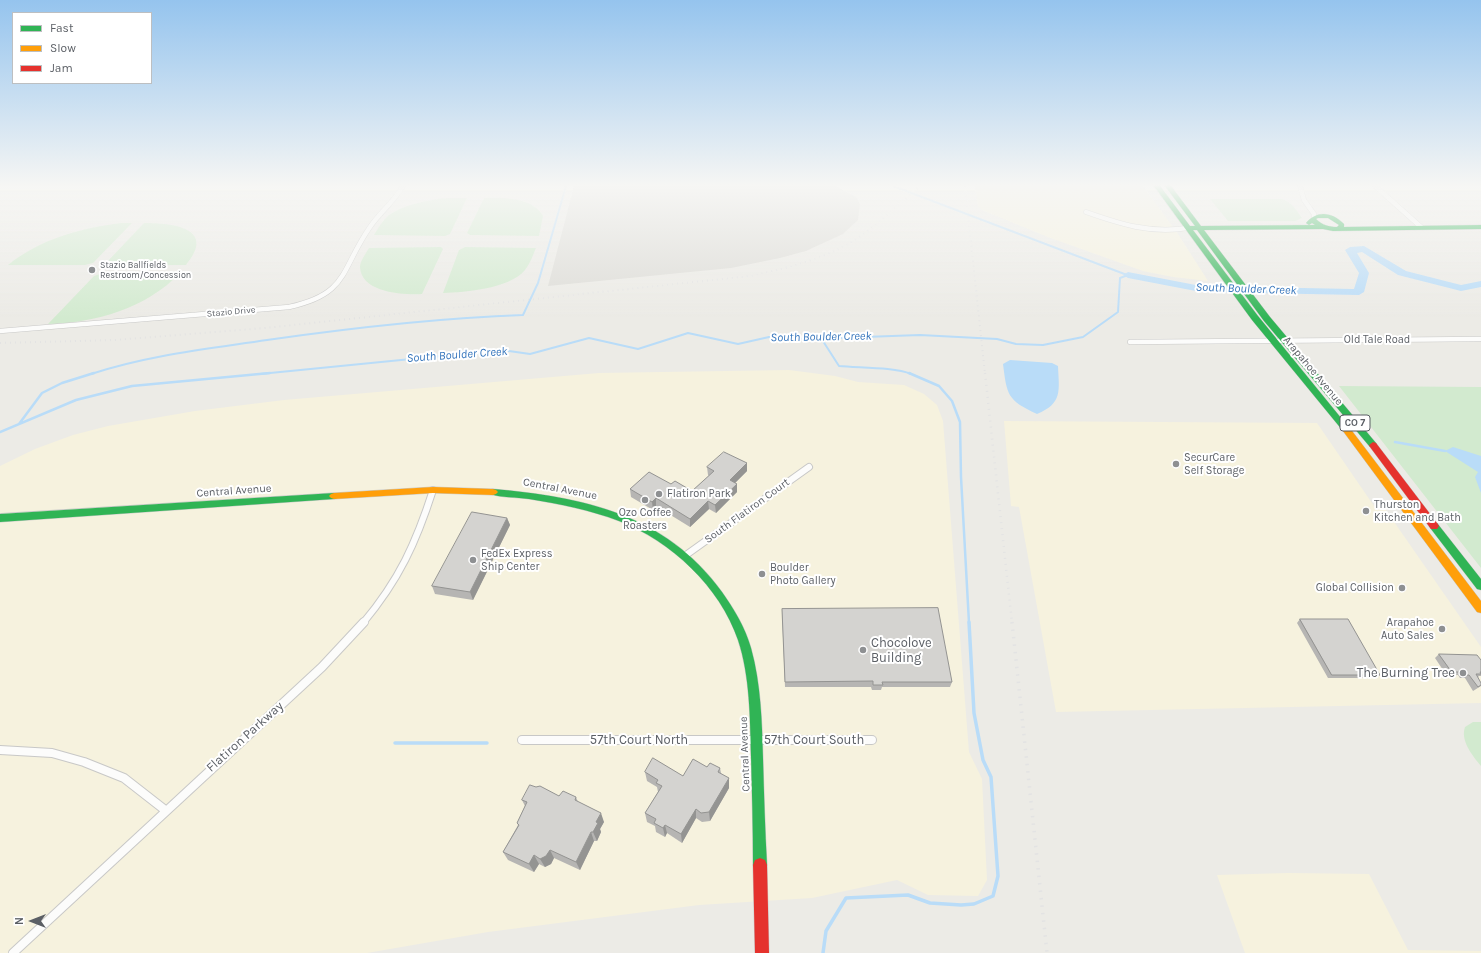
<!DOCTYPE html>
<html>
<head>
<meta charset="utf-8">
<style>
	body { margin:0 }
	#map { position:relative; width:1481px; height:953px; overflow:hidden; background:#ecebe6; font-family:Karla,sans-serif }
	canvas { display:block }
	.legend { position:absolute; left:12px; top:12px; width:140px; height:72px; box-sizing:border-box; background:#fff; border:1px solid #bdbfc1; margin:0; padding:5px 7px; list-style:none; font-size:12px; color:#5b5f65 }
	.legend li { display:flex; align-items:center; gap:8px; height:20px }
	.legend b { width:20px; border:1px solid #bdbfc1 }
	.north { position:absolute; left:12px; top:901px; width:40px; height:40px; -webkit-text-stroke:3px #fff; paint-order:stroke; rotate:270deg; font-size:11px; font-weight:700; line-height:16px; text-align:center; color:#5b5f65 }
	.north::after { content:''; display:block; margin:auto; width:14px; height:18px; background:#5b5f65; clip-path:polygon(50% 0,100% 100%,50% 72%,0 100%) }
</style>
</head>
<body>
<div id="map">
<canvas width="1481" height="953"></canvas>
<ul class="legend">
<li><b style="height:5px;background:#30b455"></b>Fast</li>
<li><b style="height:5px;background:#ff9f0a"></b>Slow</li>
<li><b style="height:5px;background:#e5322d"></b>Jam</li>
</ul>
<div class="north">N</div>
</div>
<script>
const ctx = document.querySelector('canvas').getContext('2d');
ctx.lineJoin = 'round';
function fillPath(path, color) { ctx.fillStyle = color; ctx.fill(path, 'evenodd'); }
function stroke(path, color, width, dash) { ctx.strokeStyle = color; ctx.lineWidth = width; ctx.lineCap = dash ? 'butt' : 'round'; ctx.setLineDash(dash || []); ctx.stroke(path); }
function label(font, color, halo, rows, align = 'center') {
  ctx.font = font + ' Karla,sans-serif'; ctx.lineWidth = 4; ctx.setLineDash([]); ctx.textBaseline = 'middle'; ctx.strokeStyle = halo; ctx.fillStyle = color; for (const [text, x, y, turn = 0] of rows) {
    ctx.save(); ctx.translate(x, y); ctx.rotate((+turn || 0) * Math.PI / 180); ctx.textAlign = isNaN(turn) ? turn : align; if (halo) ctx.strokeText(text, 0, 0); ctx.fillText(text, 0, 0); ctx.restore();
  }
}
fillPath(new Path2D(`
	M975,186H1143L1178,234L1208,281L1173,277L1143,271L1048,237L982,210L978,206Z
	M789,370L835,376L858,382L904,385L924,394L937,405L943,421L969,752L982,779L987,880L978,896L928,895L897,880L812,898L699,905L488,932L367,953H0V466L35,449L73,435L108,426L195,411L284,400L599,373Z
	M1004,421L1317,423L1374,506H1383L1481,647V703L1056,712L1019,507L1011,506Z
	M1288,873L1369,874L1408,950L1481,951V953H1245L1217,875Z`), '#f6f2de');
fillPath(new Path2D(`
	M574,186H835L856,197L860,204L858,220L843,234L806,251L780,258L731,268L548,286Z`), '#dddcd7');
fillPath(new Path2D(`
	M447,198H467L450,234L445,236L374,235C378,228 383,220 389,215C405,204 428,200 447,198Z
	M484,198C502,197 533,197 543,216L539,236L470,235L467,233Z
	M1210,199H1282C1292,202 1296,210 1302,218L1295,221H1228Z
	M121,223H132L93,263L85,265H8C40,239 81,228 121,223Z
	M144,223C173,223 217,228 186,265H107L106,263Z
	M441,247L443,249L422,294C404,295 361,293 360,267C360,261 366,253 369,248Z
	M465,247L536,248C533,255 530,264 525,270C509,289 466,292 443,293L459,250Z
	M180,273C147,308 95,323 48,324L94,276L100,274Z
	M1339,386L1481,387V568Z
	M1473,722H1481V766C1473,756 1460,741 1465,727Z`), '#d2eacf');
fillPath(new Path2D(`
	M1010,360L1052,363L1058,366C1059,391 1063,403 1037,414C1007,400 1007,395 1003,364Z
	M1453,447L1481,456V493L1475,477L1478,472L1445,451Z`), '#b9dcf8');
stroke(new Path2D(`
	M893,186L1127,275
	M821,338L839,366C859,368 894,367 911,374
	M91,374C149,355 207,349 267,340C351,328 438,318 523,315L538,283L566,186
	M260,374L502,350L530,354L589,338L638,349L688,333L738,344L769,337L808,339L920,335L997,339L1016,344L1043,345L1083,337L1118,312L1120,278L1128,275`), '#b9dcf8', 2);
stroke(new Path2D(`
	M909,373L939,386L952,401L960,422L961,477L969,623
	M19,424L42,393L62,383L94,373
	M0,432L76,400L132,386L270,373
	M1395,442L1445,451`), '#b9dcf8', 2.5);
stroke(new Path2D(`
	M395,743H487
	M823,953L826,931L846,898L908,895L930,903L961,905L974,904L993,896L998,876L991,777L983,760L974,713L969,622`), '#b9dcf8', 3.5);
fillPath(new Path2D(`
	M1364,246L1406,271L1461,285L1481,281V287L1461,291L1398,275L1362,252L1357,253L1369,273L1364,292L1359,295L1201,292L1128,278L1123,275L1128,272L1201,286L1354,289L1359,273L1345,250L1350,247Z`), '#b9dcf8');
const streetFar2 = new Path2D(`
	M1300,186L1304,200L1314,214V217
	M1375,186L1421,227
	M1086,212C1120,224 1151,234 1187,228
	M0,331L289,307C349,294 340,270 370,227C380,212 394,202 403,186
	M1130,342L1481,339`);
const streetFar1 = new Path2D(`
	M686,555L809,467
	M363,623C399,580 416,543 433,490`);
const street = new Path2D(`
	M522,740H872
	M0,750L52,753L84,762L124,778L165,810
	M13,953L322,667L364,622`);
const fast = new Path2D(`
	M1154,186H1160L1190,226H1195L1165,186H1171L1201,226L1315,225L1312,223L1309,225L1306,223C1317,210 1332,212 1344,224V227L1481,225V229L1333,231L1323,229L1204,230L1270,317L1376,443L1377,445L1376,447H1370L1264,321L1197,230H1193L1258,316L1350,429L1346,432L1343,431L1252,320ZM1318,218H1328L1339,225L1337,227C1329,227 1322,225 1316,219Z
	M493,489C583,497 666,514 722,592C734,609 745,627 751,648C761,684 762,722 763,759C764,794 765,830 767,865L765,870L760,872L755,870L753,865C753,829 752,793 751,756C750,718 750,676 738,640C720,587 671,541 619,521C590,510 560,504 529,499C516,497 502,498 490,494L488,492L490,490Z
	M334,493L337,494L339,496L337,498L334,499L0,522V514Z
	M1434,522L1437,523L1481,579V590L1477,589L1431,529L1429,526L1431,523Z`);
const slow = new Path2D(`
	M1346,426L1349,427L1481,601V613L1477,612L1343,431L1342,429Z
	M433,487L493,489L496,490L498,492L496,494L493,495L433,493L334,499L331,498L329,496L331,494L334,493Z`);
const jam = new Path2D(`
	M1373,442L1376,443L1437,523L1439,526L1437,529H1431L1370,447L1369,445Z
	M760,858L765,860L767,865L769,953H755L753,865L755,860Z`);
stroke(streetFar2, '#c8c8c7', 5.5);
stroke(streetFar1, '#c8c8c7', 8);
stroke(street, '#c8c8c7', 10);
stroke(fast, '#c8c9c8', 1);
stroke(slow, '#c8c9c8', 1);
stroke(jam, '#c8c9c8', 1);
stroke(streetFar2, '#fcfcfb', 4.5);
stroke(streetFar1, '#fcfcfb', 6);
stroke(street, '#fcfcfb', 8);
fillPath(fast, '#30b455');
fillPath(slow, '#ff9f0a');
fillPath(jam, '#e5322d');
stroke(new Path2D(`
	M965,186L985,374
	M0,343L115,340L265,328L750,276C783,269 817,261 846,245C873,230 896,206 920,186`), '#e3e3e3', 2, [1, 4]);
stroke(new Path2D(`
	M985,373L1012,623`), '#e3e3e3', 2.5, [1, 5]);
stroke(new Path2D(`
	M1012,622L1047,953`), '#e3e3e3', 3.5, [1.5, 6]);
fillPath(new Path2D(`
	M747,463V471L735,483L737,492L716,513L709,509L690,527L656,506L653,510L631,497L630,489L671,484L692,491L709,476L708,475L707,467Z
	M507,518L510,525L473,600L435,594L432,586Z
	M782,609L952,682L950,687H882L881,690H872L871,687H785L782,614Z
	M1300,619L1380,675L1376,678H1328L1297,623Z
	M1439,654L1481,660V676H1479L1478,677L1481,686L1473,691L1465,678H1460L1458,675L1447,676L1435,658Z
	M707,767L720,768L721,773L729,788L710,821L702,822L696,818L682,843L667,833L665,837L656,832L655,826L647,822L645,813L658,792L657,787L647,781L645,772L683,776Z
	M576,797L578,802L604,822L600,829L601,832L597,841H594L580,870L554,858L551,864L545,867L539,864L534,872L508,860L503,852L518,825L517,823L525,806L522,800Z`), '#b6b5b3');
fillPath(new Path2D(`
	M747,463V471L730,488V480Z
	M737,484V492L716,513L715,505Z
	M656,498V506L653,510L652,502Z
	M708,501L709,509L690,527V519Z
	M507,518L510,525L473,600L470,592Z
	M729,778V788L710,821L709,812Z
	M696,809V818L682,843L681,834Z
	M601,813L604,822L600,829L601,832L597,841L593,832L596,822Z
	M665,825L667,833L665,837L663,828Z
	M591,832L594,841L580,870L576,862Z
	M550,850L554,858L551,864L545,867L540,859Z
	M534,855L539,864L534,872L529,864Z`), '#949492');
const building = new Path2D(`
	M724,452L747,463L730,480L737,484L715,505L708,501L690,519L656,498L652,502L630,489L649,472L671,484L675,481L692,491L714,471L707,467Z
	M472,512L507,518L470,592L432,586Z
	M938,608L952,682H882L883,685H873V681L785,682L782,609Z
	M1300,619H1348L1380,675H1332Z
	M1439,654L1477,655L1481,660V672H1480L1481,674H1476L1481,683V685L1478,687L1469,675H1465L1462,672H1452Z
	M653,758L683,776L693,759L707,767L710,763L720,768L718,772L729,778L709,812L701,813L696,809L681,834L665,825L663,828L654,823L656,819L645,813L662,786L656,783L658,780L645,772Z
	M530,785L536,787L540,786L559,796L563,791L576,797L575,800L601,813L596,822L598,823L593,832H591L576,862L550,850L546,856L540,859L534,855L529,864L503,852L519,825L517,823L527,802L522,800Z`);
fillPath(building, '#d4d3d0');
stroke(building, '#949492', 1);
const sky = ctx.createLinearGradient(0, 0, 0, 319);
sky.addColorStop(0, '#95c4ee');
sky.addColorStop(0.58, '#f6f6f4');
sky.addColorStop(1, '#f6f6f400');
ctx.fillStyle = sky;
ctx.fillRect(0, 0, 1481, 319);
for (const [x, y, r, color] of [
	[92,270,4,"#8e9092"],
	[1176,464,4,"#8e9092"],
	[659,494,4,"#8e9092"],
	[645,500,4,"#8e9092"],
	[1366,511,4,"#8e9092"],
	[473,560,4,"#8e9092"],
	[762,574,4,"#8e9092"],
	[1402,588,4,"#8e9092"],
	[1442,629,4,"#8e9092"],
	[863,650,4,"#8e9092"],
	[1463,673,4,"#8e9092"]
]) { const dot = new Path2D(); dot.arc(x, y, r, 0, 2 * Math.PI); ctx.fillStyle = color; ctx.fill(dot); stroke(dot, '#fff', 1.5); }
label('9px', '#5b5f65', '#fff', [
	["Stazio Ballfields",100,265],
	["Restroom/Concession",100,275]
], 'left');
label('9px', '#5b5f65', '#fff', [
	["Stazio Drive",231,312,-5]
]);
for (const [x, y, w] of [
	[1355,423,30]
]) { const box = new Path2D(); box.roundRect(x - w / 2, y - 8, w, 16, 3); ctx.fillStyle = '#fff'; ctx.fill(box); stroke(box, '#5b5f65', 1); }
label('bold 10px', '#5b5f65', null, [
	["CO 7",1355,423]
]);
label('11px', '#5b5f65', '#fff', [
	["Old Tale Road",1377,340],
	["Arapahoe Avenue",1313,371,50],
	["Central Avenue",560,489,11],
	["Central Avenue",234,491,-4],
	["South Flatiron Court",747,511,-36],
	["Central Avenue",745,754,-92]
]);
label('11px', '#5b5f65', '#fff', [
	["SecurCare",1184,458],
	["Self Storage",1184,471],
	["Flatiron Park",667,494],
	["Thurston",1374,505],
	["Kitchen and Bath",1374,518],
	["Ozo Coffee",645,513,"center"],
	["Roasters",645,526,"center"],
	["FedEx Express",481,554],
	["Ship Center",481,567],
	["Boulder",770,568],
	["Photo Gallery",770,581],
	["Global Collision",1394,588,"right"],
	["Arapahoe",1434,623,"right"],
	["Auto Sales",1434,636,"right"]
], 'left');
label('italic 12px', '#3575bc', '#fff', [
	["South Boulder Creek",1246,289,2],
	["South Boulder Creek",821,337,-1],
	["South Boulder Creek",457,355,-4]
]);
label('13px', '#5b5f65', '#fff', [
	["Chocolove",871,643],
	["Building",871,658],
	["The Burning Tree",1455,673,"right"]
], 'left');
label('13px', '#5b5f65', '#fff', [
	["Flatiron Parkway",245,737,-42],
	["57th Court North",639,740],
	["57th Court South",814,740]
]);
</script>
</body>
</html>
